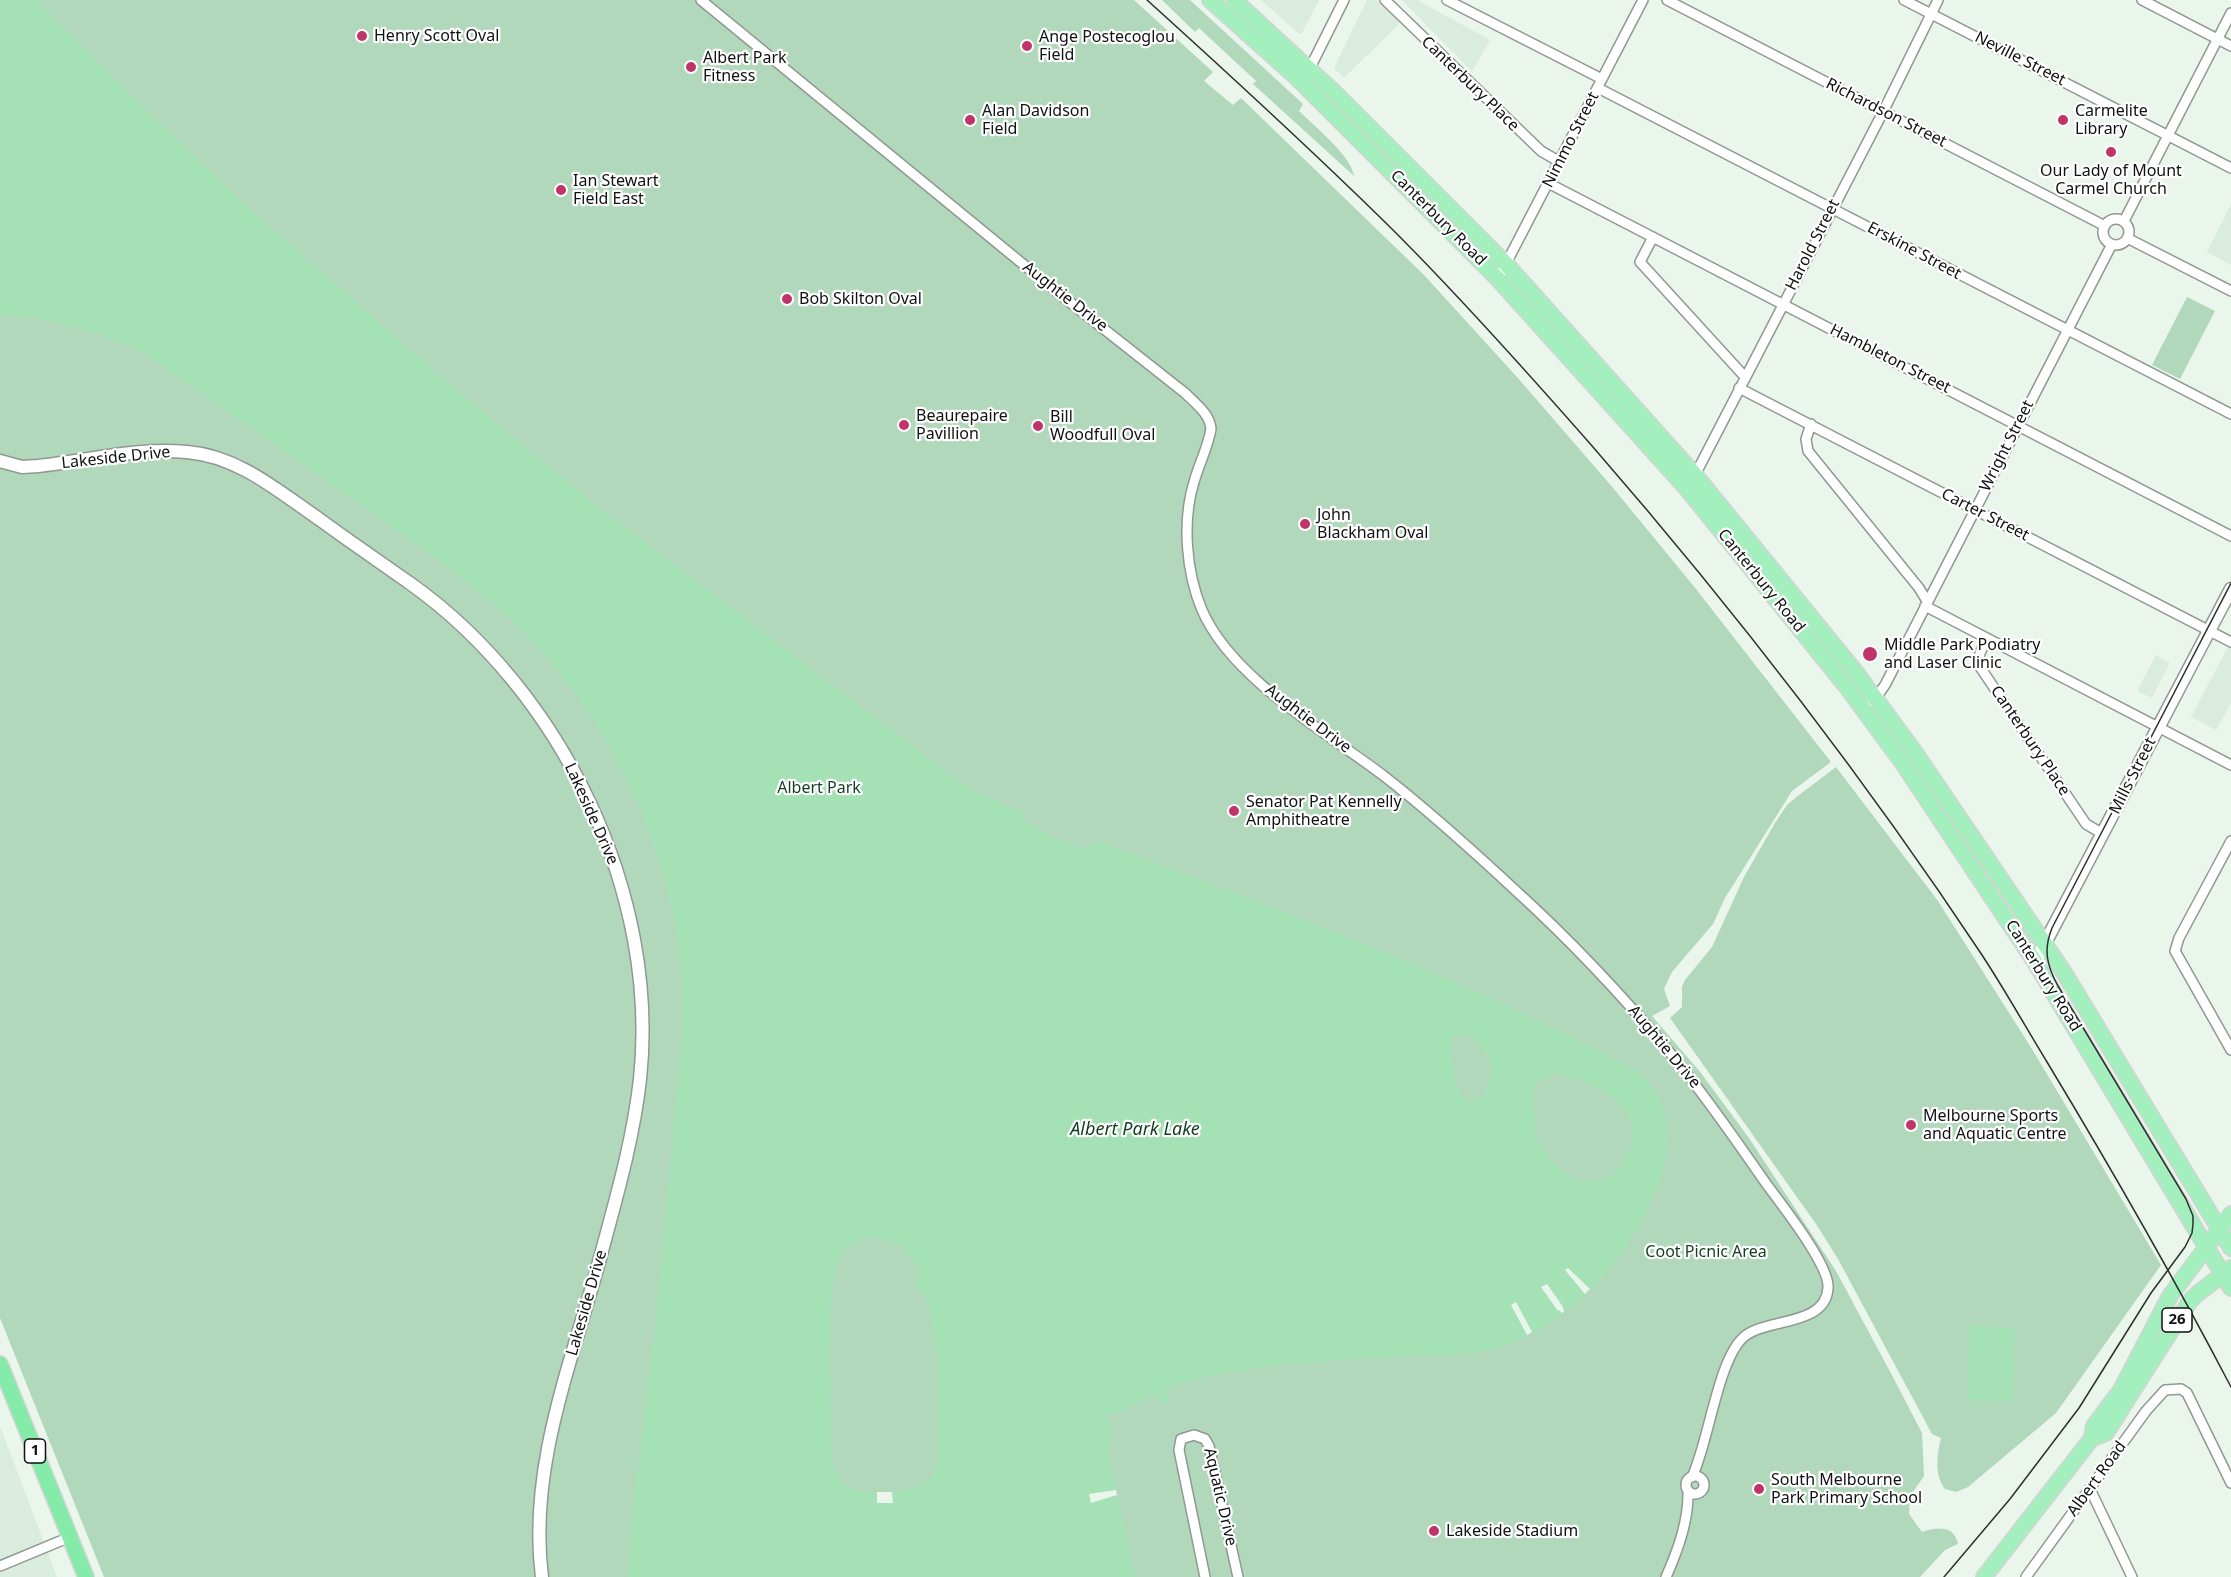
<!DOCTYPE html>
<html>
<head>
<meta charset="utf-8">
<style>
	body { margin:0 }
	canvas { display:block; background:#eaf5ec }
</style>
</head>
<body>
<canvas width="2231" height="1577"></canvas>
<script>
const ctx = document.querySelector('canvas').getContext('2d');
ctx.lineJoin = 'round';
function fillPath(path, color) { ctx.fillStyle = color; ctx.fill(path, 'evenodd'); }
function stroke(path, color, width, dash) { ctx.strokeStyle = color; ctx.lineWidth = width; ctx.lineCap = dash ? 'butt' : 'round'; ctx.setLineDash(dash || []); ctx.stroke(path); }
function label(font, color, halo, rows, align = 'center') {
  ctx.font = font + ' "Noto Sans",sans-serif'; ctx.lineWidth = 4.5; ctx.setLineDash([]); ctx.textBaseline = 'middle'; ctx.strokeStyle = halo; ctx.fillStyle = color; for (const [text, x, y, turn = 0] of rows) {
    ctx.save(); ctx.translate(x, y); ctx.rotate((+turn || 0) * Math.PI / 180); ctx.textAlign = isNaN(turn) ? turn : align; if (halo) ctx.strokeText(text, 0, 0); ctx.fillText(text, 0, 0); ctx.restore();
  }
}
fillPath(new Path2D(`
	M1261,0H1319L1302,33L1299,34Z
	M1367,0H1377L1400,23L1344,78L1334,68Z
	M1402,0H1417L1490,40L1472,72Z
	M2231,204V265L2207,252Z
	M2231,641V703L2216,730L2191,717Z
	M2156,655L2170,663L2152,698L2137,691Z
	M0,1426L57,1577H0Z`), '#daecde');
fillPath(new Path2D(`
	M0,0H1134L1213,72L1204,81L1233,105L1241,98L1424,275L1517,377L1614,489L1696,589L1831,762L1792,791L1725,898L1713,924L1672,972L1664,989L1670,1006L1652,1016L1701,1073L1749,1138L1836,1271L1894,1379L1922,1433L1924,1476L1910,1496L1909,1514L1922,1532C1937,1527 1954,1525 1958,1544L1945,1550L1920,1577H104L0,1318Z
	M1162,0H1190L1303,104L1299,111C1314,126 1351,155 1354,176L1253,84L1256,81L1199,28L1195,32Z
	M2187,297L2215,311L2180,379L2152,365Z
	M1836,767L1938,901L2032,1049L2161,1265L2056,1413L1968,1487L1956,1492L1945,1489C1934,1474 1937,1455 1941,1438L1932,1434L1838,1259L1816,1224L1670,1018L1682,1007V987L1685,980L1712,947L1744,877L1775,823L1787,805L1799,795Z`), '#b1d8bb');
fillPath(new Path2D(`
	M0,0H36L123,88L243,203L457,391L596,505L957,780L977,793L1023,812V820L1049,836L1084,849L1101,842C1282,912 1466,978 1637,1071C1671,1099 1674,1142 1659,1182C1631,1257 1568,1331 1487,1350C1462,1356 1433,1355 1406,1356C1325,1362 1242,1361 1165,1389L1169,1401L1160,1404L1157,1393C1140,1401 1126,1411 1107,1414L1111,1435L1108,1453L1135,1577H629C631,1511 641,1445 649,1379C659,1299 666,1218 673,1138C676,1096 682,1054 683,1013C686,870 610,709 505,614C452,566 392,527 334,486C270,441 206,395 141,351C95,330 50,317 0,315ZM1466,1033C1473,1035 1473,1037 1477,1042C1481,1047 1486,1051 1489,1058C1495,1071 1489,1095 1476,1102L1464,1100C1454,1086 1448,1052 1452,1036ZM1553,1073C1576,1075 1625,1096 1631,1121C1633,1127 1632,1133 1631,1139C1630,1150 1627,1160 1619,1168C1593,1199 1553,1173 1539,1143C1534,1133 1536,1123 1534,1112C1531,1089 1531,1083 1553,1073ZM872,1236L900,1245L904,1249L916,1264L919,1272L917,1287L929,1303L939,1366V1465C930,1485 916,1489 895,1492C881,1494 853,1495 842,1483C839,1479 835,1472 834,1467C827,1438 832,1409 831,1380C831,1373 829,1365 829,1357C828,1336 831,1271 841,1254C848,1243 861,1238 872,1236Z
	M1970,1326L2015,1328L2012,1402L1967,1400Z`), '#a4e1b4');
fillPath(new Path2D(`
	M1568,1268L1590,1289L1585,1294L1565,1270Z
	M1547,1284L1563,1307L1564,1312L1562,1313L1559,1310L1558,1311L1541,1287Z
	M1516,1302L1532,1332L1527,1335L1511,1305Z
	M1116,1490L1117,1495L1091,1503L1089,1494Z
	M877,1492H892L893,1503H877Z`), '#eaf5ec');
const minor = new Path2D(`
	M701,0L1057,292L1185,393C1195,403 1210,414 1211,429C1208,447 1199,464 1194,482C1182,521 1186,572 1202,610C1231,678 1326,732 1384,776C1429,811 1472,850 1514,889C1570,940 1623,996 1671,1054C1705,1095 1735,1139 1765,1182C1780,1203 1830,1265 1828,1288C1826,1326 1768,1318 1745,1336C1718,1357 1709,1442 1692,1477
	M1385,0L1541,151L1560,162
	M1447,0L1602,79
	M1667,0L2105,226
	M1904,0L2231,168
	M2142,0L2231,46
	M1310,68L1344,0
	M1598,88L2231,414
	M1548,183L2231,536
	M2103 232a13 13 0 1 1 26 0a13 13 0 1 1-26 0Z
	M2124,221L2231,13
	M1653,237L1640,262L1745,377
	M2127,238L2231,291
	M1498,279L1643,0
	M1739,388L2231,642
	M1811,424L1806,439L1808,451L1919,588L1927,601
	M1694,477L1883,112L1938,0
	M1925,606L2231,765
	M1987,638L1980,653L1978,664L2086,824L2103,834
	M1873,702L1885,685L2112,244
	M2231,841L2179,938L2175,951L2231,1050
	M1686 1485a9 9 0 1 1 18 0a9 9 0 1 1-18 0Z
	M2090,1489L2132,1577
	M0,1566L70,1537
	M1205,1577L1179,1450L1181,1439L1194,1435L1205,1439L1209,1446L1238,1577
	M1666,1577C1678,1550 1689,1520 1688,1490
	M2026,1577L2146,1411L2165,1390L2181,1389L2187,1393L2231,1483`);
const tertiary = new Path2D(`
	M0,461L22,467L38,466C87,461 137,447 187,452C238,456 278,491 319,519C349,541 380,562 411,584C561,691 660,893 640,1079C633,1142 615,1202 599,1262C571,1364 528,1469 542,1577
	M2035,962L2231,589`);
const primary = new Path2D(`
	M1210,0L1295,76L1498,279L1688,490L1846,686L1902,762L2035,962L2231,1288
	M1234,0L1334,92L1506,264L1695,475L1858,675L1916,754L2063,971L2231,1248
	M2092,1438L2106,1433L2190,1301L2197,1294L2231,1268
	M1984,1577L2092,1438L2094,1426L2121,1390L2170,1296L2231,1214`);
const trunk = new Path2D(`
	M0,1364L86,1577`);
stroke(minor, '#8f9991', 12);
stroke(tertiary, '#8f9991', 15);
stroke(primary, '#d4d4d4', 18);
stroke(trunk, '#d4d4d4', 18);
stroke(minor, '#fff', 9);
stroke(tertiary, '#fff', 12);
stroke(primary, '#a3f0be', 15);
stroke(trunk, '#84eba8', 15);
stroke(new Path2D(`
	M1147,0C1231,76 1314,152 1394,231C1463,300 1528,373 1593,447C1733,608 1864,777 1982,955C2005,990 2025,1026 2047,1062C2111,1168 2173,1276 2231,1387
	M1944,1577L2010,1499L2079,1408L2151,1293L2185,1247L2192,1233L2193,1224V1216L2186,1199L2058,986C2047,966 2043,950 2052,928L2231,583`), '#2d312e', 1.5);
for (const [x, y, r, color] of [
	[362,36,6,"#c03469"],
	[1027,46,6,"#c03469"],
	[691,67,6,"#c03469"],
	[970,120,6,"#c03469"],
	[2063,120,6,"#c03469"],
	[2111,152,6,"#c03469"],
	[561,190,6,"#c03469"],
	[787,299,6,"#c03469"],
	[904,425,6,"#c03469"],
	[1038,426,6,"#c03469"],
	[1305,524,6,"#c03469"],
	[1870,654,8,"#c03469"],
	[1234,811,6,"#c03469"],
	[1911,1125,6,"#c03469"],
	[1759,1489,6,"#c03469"],
	[1434,1531,6,"#c03469"]
]) { const dot = new Path2D(); dot.arc(x, y, r, 0, 2 * Math.PI); ctx.fillStyle = color; ctx.fill(dot); stroke(dot, '#fff', 2); }
for (const [x, y, w] of [
	[2177,1320,30],
	[35,1451,21]
]) { const box = new Path2D(); box.roundRect(x - w / 2, y - 12, w, 24, 4.5); ctx.fillStyle = '#fff'; ctx.fill(box); stroke(box, '#0f1210', 1.5); }
label('bold 15px', '#0f1210', null, [
	["26",2177,1320],
	["1",35,1451]
]);
label('16px', '#0f1210', '#fff', [
	["Henry Scott Oval",374,36],
	["Ange Postecoglou",1039,37],
	["Field",1039,55],
	["Albert Park",703,58],
	["Fitness",703,76],
	["Alan Davidson",982,111],
	["Field",982,129],
	["Carmelite",2075,111],
	["Library",2075,129],
	["Our Lady of Mount",2111,171,"center"],
	["Carmel Church",2111,189,"center"],
	["Ian Stewart",573,181],
	["Field East",573,199],
	["Bob Skilton Oval",799,299],
	["Beaurepaire",916,416],
	["Pavillion",916,434],
	["Bill",1050,417],
	["Woodfull Oval",1050,435],
	["John",1317,515],
	["Blackham Oval",1317,533],
	["Middle Park Podiatry",1884,645],
	["and Laser Clinic",1884,663],
	["Senator Pat Kennelly",1246,802],
	["Amphitheatre",1246,820],
	["Melbourne Sports",1923,1116],
	["and Aquatic Centre",1923,1134],
	["South Melbourne",1771,1480],
	["Park Primary School",1771,1498],
	["Lakeside Stadium",1446,1531]
], 'left');
label('16px', '#0f1210', '#fff', [
	["Neville Street",2020,59,27],
	["Canterbury Place",1470,84,44],
	["Richardson Street",1886,113,27],
	["Nimmo Street",1571,140,-63],
	["Canterbury Road",1438,218,45],
	["Harold Street",1813,245,-63],
	["Erskine Street",1914,251,28],
	["Aughtie Drive",1065,297,38],
	["Hambleton Street",1890,359,27],
	["Wright Street",2007,446,-63],
	["Lakeside Drive",116,458,-6],
	["Carter Street",1985,515,27],
	["Canterbury Road",1761,581,51],
	["Aughtie Drive",1308,719,37],
	["Canterbury Place",2030,741,56],
	["Mills Street",2133,776,-63],
	["Lakeside Drive",591,814,66],
	["Canterbury Road",2043,976,58],
	["Aughtie Drive",1664,1047,50],
	["Lakeside Drive",587,1303,-74],
	["Albert Road",2097,1479,-54],
	["Aquatic Drive",1220,1497,77]
]);
label('16px', '#103e21', '#fff', [
	["Albert Park",819,788],
	["Coot Picnic Area",1706,1252]
]);
label('italic 18px', '#113f22', '#fff', [
	["Albert Park Lake",1135,1130]
]);
</script>
</body>
</html>
